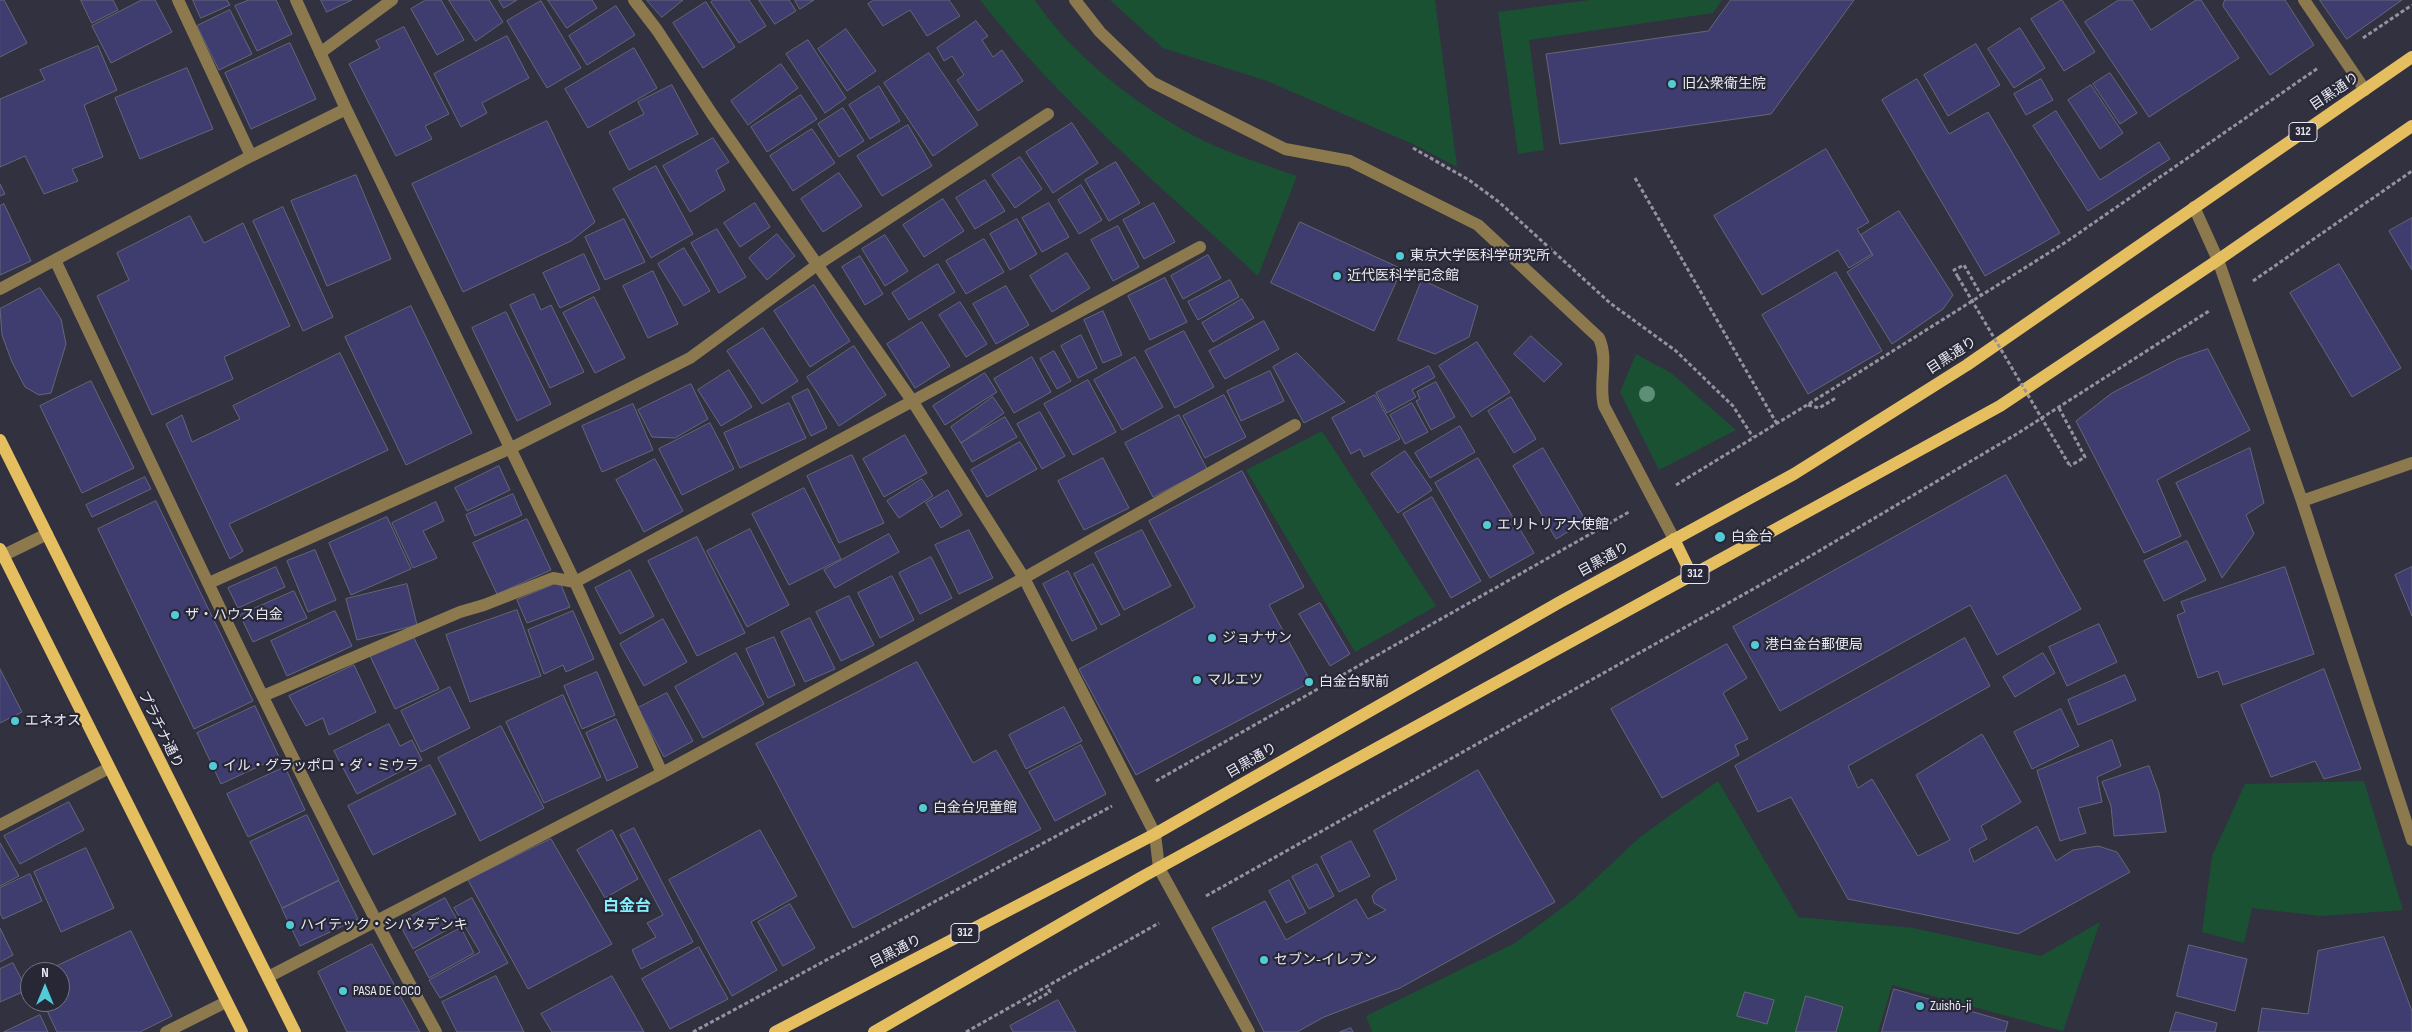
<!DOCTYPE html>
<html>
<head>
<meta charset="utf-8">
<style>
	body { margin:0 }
	#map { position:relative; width:2412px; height:1032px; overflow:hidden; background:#313140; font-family:"Sofia Sans Condensed",sans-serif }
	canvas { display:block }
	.north { position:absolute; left:20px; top:962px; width:50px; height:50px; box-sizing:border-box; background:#272736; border:1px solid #747481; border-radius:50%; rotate:0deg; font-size:14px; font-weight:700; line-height:20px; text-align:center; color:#e8e8f2 }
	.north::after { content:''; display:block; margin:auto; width:18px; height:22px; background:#52cbd7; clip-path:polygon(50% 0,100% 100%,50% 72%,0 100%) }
</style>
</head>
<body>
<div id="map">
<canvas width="2412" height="1032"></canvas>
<div class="north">N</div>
</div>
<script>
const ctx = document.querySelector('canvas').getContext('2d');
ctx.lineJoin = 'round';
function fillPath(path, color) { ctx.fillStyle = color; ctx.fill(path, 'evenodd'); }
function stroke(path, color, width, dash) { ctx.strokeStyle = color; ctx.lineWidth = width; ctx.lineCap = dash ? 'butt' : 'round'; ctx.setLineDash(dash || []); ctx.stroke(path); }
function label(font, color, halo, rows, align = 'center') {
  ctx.font = font + ' "Sofia Sans Condensed","Noto Sans JP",sans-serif'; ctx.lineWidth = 4.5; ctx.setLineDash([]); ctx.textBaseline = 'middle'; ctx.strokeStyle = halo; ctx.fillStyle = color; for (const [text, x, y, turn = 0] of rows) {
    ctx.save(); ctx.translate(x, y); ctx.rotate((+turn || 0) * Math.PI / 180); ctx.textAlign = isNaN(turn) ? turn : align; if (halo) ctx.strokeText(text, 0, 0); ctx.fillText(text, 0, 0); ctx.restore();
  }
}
fillPath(new Path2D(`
	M980,0H1035C1074,60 1156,121 1222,149C1246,159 1272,167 1297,176L1258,276C1163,188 1060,103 980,0Z
	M1110,0H1435L1457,167L1415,145L1267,81L1163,48Z
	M1590,0H1722L1713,13L1529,40L1544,150L1518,154L1498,12Z
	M1636,354L1671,373L1736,430L1659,470L1620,392Z
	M1322,431L1436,606L1355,652L1246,470Z
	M1718,781L1798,917L1913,928L2041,956L2100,922L2063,1031L1892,985L1878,1032H1372L1366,1016L1515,943L1574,899L1640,837Z
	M2364,781L2403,910L2321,916L2252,908L2244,943L2202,932L2212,856L2245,784Z`), '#1b5133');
const building = new Path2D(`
	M0,0H4L27,43L0,57Z
	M81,0H113L118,10L92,23Z
	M142,0H155L172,32L111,63L92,26Z
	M193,0H227L230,5L201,18Z
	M249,0H276L292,34L257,51L235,6Z
	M321,0H352L327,12Z
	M426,0H441L464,40L437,55L411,9Z
	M449,0H489L503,22L476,41Z
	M499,0H517L504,8Z
	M548,0H592L597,8L567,28Z
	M647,0H683L662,17Z
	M714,0H749L766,26L739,43L711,2Z
	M759,0H789L796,11L775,24Z
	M795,0H814L800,9Z
	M874,0H949L960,16L927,36L910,10L883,26L868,4Z
	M1731,0H1854L1771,114L1560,144L1546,54L1708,31Z
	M2062,0L2095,52L2064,71L2031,19Z
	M2119,0H2132L2151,30L2196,0H2201L2239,58L2149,117L2085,22Z
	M2225,0H2285L2314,45L2270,75L2223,6Z
	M2320,0H2402L2347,39Z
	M541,1L581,68L547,88L507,21Z
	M706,2L735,47L703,68L673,23Z
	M616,6L635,35L587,65L569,36Z
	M230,10L252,54L219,70L197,26Z
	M976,21L988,36L982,40L993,57L1002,50L1023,81L978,111L957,80L964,75L952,56L944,61L937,48Z
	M404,27L449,114L425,126L432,139L396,156L349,64L380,48L376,41Z
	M2020,28L2045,68L2014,88L1988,49Z
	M846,29L876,71L847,91L818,49Z
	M507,36L529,78L482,103L487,113L461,127L434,74Z
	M808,40L846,98L825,113L786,54Z
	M290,43L316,99L251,129L225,73Z
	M1976,44L2000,85L1948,116L1924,75Z
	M98,46L117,90L84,105L103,157L72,169L78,181L44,194L25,156L0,167V99L45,80L40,70Z
	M634,48L657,88L588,128L565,89Z
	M929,53L978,125L933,156L884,83Z
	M781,64L798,88L748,125L731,101Z
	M187,68L213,129L140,159L115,98Z
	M2110,73L2137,113L2120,124L2093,84Z
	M1917,79L1949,134L1988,112L2060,233L1985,276L1882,100Z
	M2041,79L2053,100L2026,115L2014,94Z
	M672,85L698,134L629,170L609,132L644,114L638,102Z
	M2091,85L2123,133L2100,149L2068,100Z
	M879,86L900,121L870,139L849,105Z
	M801,95L817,119L767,152L751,127Z
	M843,108L864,141L839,157L818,124Z
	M2056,111L2100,180L2159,142L2170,159L2088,211L2033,126Z
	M547,121L595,222L571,241L463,292L412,184Z
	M1072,123L1098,163L1053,193L1026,152Z
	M908,125L932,166L882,196L857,156Z
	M812,129L835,163L793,191L770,156Z
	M713,138L729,162L716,170L725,190L690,212L663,166Z
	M1826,149L1869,222L1857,229L1872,254L1849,268L1838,250L1762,295L1714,216Z
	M1020,157L1042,189L1015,208L992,175Z
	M1116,162L1140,203L1109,221L1085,180Z
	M656,166L693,234L651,258L613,189Z
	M839,173L862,206L823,232L801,199Z
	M356,175L391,259L327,286L291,201Z
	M985,180L1005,211L975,229L956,198Z
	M0,184L5,194L0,196Z
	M1081,185L1102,220L1079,234L1058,200Z
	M943,199L964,231L924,257L903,225Z
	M755,203L770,227L740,247L724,223Z
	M1049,203L1069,237L1042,252L1022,218Z
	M1154,203L1175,242L1144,259L1123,220Z
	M4,204L31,261L0,275V206Z
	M283,207L333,317L303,331L253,221Z
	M1899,211L1953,295L1943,309L1892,344L1847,272L1873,255L1861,235Z
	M190,216L204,243L243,223L290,326L224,357L233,379L152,415L97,296L129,280L117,253Z
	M2412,218V270L2389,231Z
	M624,219L645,262L605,280L585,237Z
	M1017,219L1037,254L1010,270L990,234Z
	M1300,222L1402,269L1374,331L1271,283Z
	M1118,226L1139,267L1113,281L1091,240Z
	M717,229L746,277L719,293L691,243Z
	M777,234L795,256L767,280L749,258Z
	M885,235L908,271L885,286L862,249Z
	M984,239L1004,272L966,294L946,261Z
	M684,248L710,291L684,306L658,264Z
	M1067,253L1090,288L1052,312L1030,276Z
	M584,254L600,289L560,308L543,273Z
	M1208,255L1221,278L1183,299L1171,276Z
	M860,256L883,294L865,305L842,267Z
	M938,264L955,292L909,320L892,293Z
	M2339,264L2401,368L2352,397L2290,293Z
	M653,271L678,324L648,338L623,286Z
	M1836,272L1882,351L1808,394L1762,315Z
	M1165,278L1187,322L1150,340L1128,296Z
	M1230,280L1239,297L1198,320L1188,302Z
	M1422,280L1478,306L1469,337L1435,354L1398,340Z
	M814,285L850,341L810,367L774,311Z
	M1006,286L1029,325L996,344L973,304Z
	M40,288L61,319L66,344L51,393L39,395L25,387L12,362L2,335L0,309Z
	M534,294L541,310L551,305L584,372L550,388L510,305Z
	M594,297L625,358L595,373L563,313Z
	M1242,299L1254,318L1213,342L1202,323Z
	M960,302L987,344L966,357L939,315Z
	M411,306L472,433L406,465L345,337Z
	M1103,311L1122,355L1103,363L1084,320Z
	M506,312L551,404L517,421L472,328Z
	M1264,321L1279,349L1225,379L1209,351Z
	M922,322L950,366L915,388L887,344Z
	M763,328L798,381L762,404L727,351Z
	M1184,331L1214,387L1175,408L1145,351Z
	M1081,335L1097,368L1078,378L1061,346Z
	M1531,336L1562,364L1544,382L1514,354Z
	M1477,342L1510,392L1472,417L1439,366Z
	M854,346L886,395L839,426L807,377Z
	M2208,349L2250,430L2157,480L2181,536L2144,553L2076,421L2112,393L2178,359Z
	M1054,351L1071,381L1057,389L1040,359Z
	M340,353L388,450L229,524L243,551L230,559L166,424L182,415L192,442L240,419L233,406Z
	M1297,353L1345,402L1304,423L1273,367Z
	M1032,357L1051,392L1014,413L994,379Z
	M1135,357L1163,407L1122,430L1094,380Z
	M1429,366L1435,377L1412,390L1416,397L1387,413L1376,393Z
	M729,370L752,407L721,426L698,390Z
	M1270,371L1284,401L1241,421L1227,391Z
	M985,373L997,392L945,425L933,406Z
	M1088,380L1116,432L1073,455L1044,404Z
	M91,381L134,468L82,493L40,406Z
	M1436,382L1455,417L1431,430L1416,401L1420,399L1417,392Z
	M691,384L708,419L675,438L652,437L638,410Z
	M808,389L827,428L811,436L792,397Z
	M1224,395L1246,437L1205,458L1183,416Z
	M1375,395L1400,439L1364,457L1360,449L1351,454L1332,418Z
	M993,397L1004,413L961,443L951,427Z
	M1511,397L1536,439L1514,453L1488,411Z
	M789,403L806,438L740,468L724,433Z
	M1412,403L1428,432L1405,444L1390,415Z
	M633,404L653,450L602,472L582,426Z
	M1040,412L1065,456L1042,469L1017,424Z
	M1179,415L1207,469L1153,497L1125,443Z
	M1005,417L1017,437L972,462L961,443Z
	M710,423L734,469L682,495L659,449Z
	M1460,426L1475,452L1430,478L1415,453Z
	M905,435L927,473L884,497L863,459Z
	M1020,442L1037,469L987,497L971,470Z
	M1543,448L1586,521L1556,539L1513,466Z
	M2250,448L2264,503L2246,515L2254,534L2222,578L2176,483Z
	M1405,451L1432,490L1398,513L1371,474Z
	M852,455L884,523L839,543L807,476Z
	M1103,458L1129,508L1084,530L1058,481Z
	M1478,458L1534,553L1490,578L1435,483Z
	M655,459L683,511L644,532L616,480Z
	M499,466L510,490L467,511L455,488Z
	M1242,471L1304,587L1269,605L1311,682L1136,775L1079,669L1195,607L1149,521Z
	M2006,475L2081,609L1997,655L1970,605L1780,711L1733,627Z
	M145,477L151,489L92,517L86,505Z
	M922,479L933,496L899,518L887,501Z
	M804,488L841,559L789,585L752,514Z
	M948,490L962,515L941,528L926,503Z
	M513,494L522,515L475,536L466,515Z
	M1432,497L1481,581L1451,598L1403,514Z
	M156,501L253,701L194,729L98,529Z
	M436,502L444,521L423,531L437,558L413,568L392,523Z
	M387,517L411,569L351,595L329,543Z
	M527,519L551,570L497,594L473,543Z
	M750,529L789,605L747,627L707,551Z
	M969,530L993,578L959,594L935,545Z
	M1142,530L1171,586L1124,610L1095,553Z
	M889,534L899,552L835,588L824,570Z
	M697,537L745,633L697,656L648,561Z
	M2187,541L2206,580L2164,601L2144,561Z
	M315,550L336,600L308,612L287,561Z
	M931,557L952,598L920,614L899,573Z
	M1093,564L1120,615L1101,625L1074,574Z
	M276,567L285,587L238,608L228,588Z
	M2285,567L2314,654L2223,685L2218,671L2198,678L2177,615L2185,612L2181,602Z
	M2412,567V616L2395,575Z
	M630,570L654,616L620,634L595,588Z
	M1068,571L1097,629L1072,641L1043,584Z
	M892,576L914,620L880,638L858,593Z
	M560,582L570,607L527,623L517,600Z
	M407,584L417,625L357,640L346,599Z
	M294,591L307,618L253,642L240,615Z
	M849,596L874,645L841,661L816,612Z
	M1320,603L1350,654L1330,666L1299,614Z
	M517,610L541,676L470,702L446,635Z
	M335,611L352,646L287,676L271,641Z
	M573,611L594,659L566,672L563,665L544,674L528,630Z
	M810,618L835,669L805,682L781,632Z
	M663,619L687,662L644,686L620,644Z
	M2099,624L2117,662L2067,686L2049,647Z
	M413,636L439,689L395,709L370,656Z
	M774,637L795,685L768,698L746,649Z
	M1965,638L1990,686L1848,766L1858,788L1872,779L1918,856L1950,840L1916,775L1982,734L2021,802L1981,826L1987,839L1969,849L1974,862L2037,826L2056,861L2073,850L2098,846L2117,852L2130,872L2018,934L1848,899L1791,797L1758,812L1735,766Z
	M1727,644L1747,678L1723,693L1748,739L1735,745L1739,755L1662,798L1611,709Z
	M736,653L764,704L703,738L675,687Z
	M2043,653L2055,673L2015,697L2003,677Z
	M917,662L973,763L996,750L1041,829L853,928L756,744Z
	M354,665L376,712L329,735L323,718L306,726L289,696Z
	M0,669L22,712L0,723Z
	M2324,669L2361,769L2324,779L2315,761L2271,777L2241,705Z
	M597,672L615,715L582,729L564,686Z
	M2125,675L2136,700L2078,725L2068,700Z
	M450,687L470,728L421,752L401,711Z
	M667,693L693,741L664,757L638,708Z
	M563,695L601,777L544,803L506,722Z
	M255,706L279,757L221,784L197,733Z
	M1064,707L1082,741L1026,769L1009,735Z
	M2061,709L2079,746L2032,769L2014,732Z
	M616,719L638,767L607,781L586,733Z
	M389,724L400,746L412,740L422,760L357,794L334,751Z
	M501,726L544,808L480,841L438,758Z
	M2112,740L2121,766L2097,777L2102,802L2078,808L2086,833L2060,841L2037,771Z
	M1081,745L1106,794L1055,821L1029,772Z
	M430,765L456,814L373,855L348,806Z
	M2149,766L2159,793L2166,832L2114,836L2111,806L2102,782Z
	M285,767L305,810L248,837L227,794Z
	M1478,770L1555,902L1400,988L1324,1017L1297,1032H1264L1212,928L1265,901L1286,940L1356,899L1368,919L1386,910L1374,903L1372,896L1377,890L1397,879L1374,831Z
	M69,802L84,830L20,864L4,836Z
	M307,815L339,880L282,908L250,842Z
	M634,828L693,942L641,969L632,950L656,937L647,923L663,915L620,835Z
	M612,830L638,879L605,898L577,850Z
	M760,830L797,896L751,922L777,970L732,996L669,880Z
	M551,839L612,944L528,989L468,880Z
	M1351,841L1370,876L1339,892L1321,857Z
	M0,843L19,876L0,886Z
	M86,848L114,908L61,932L34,872Z
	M1317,864L1334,896L1309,909L1292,877Z
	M30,874L42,901L3,919L0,913V888Z
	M1289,880L1306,913L1286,923L1269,891Z
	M339,881L358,919L300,946L282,909Z
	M445,898L459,923L413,949L399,923Z
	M472,898L508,963L440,998L429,980L480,952L454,908Z
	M790,904L815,948L783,966L758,922Z
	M0,928L13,955L0,962Z
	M461,928L474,953L429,978L415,952Z
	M131,931L172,1016L140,1032H57L43,1002H60V972H44Z
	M2384,937L2412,1011V1032H2258L2262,1008L2308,1014L2318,951Z
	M372,944L420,1032H347L318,972Z
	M2189,945L2247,959L2235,1011L2177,996Z
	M699,947L728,999L670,1029L642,979Z
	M13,963L27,990L0,1002V969Z
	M496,976L524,1032H457L442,1002Z
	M612,976L644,1032H552L541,1014Z
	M1894,989L2008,1022L2005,1032H1882Z
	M1745,992L1774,1000L1767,1024L1737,1016Z
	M1806,996L1843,1007L1836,1032H1796Z
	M1058,1000L1076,1032H1013L1010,1026Z
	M2176,1012L2217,1023L2215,1032H2170Z
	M40,1015L48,1032H4Z
	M1351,1028L1353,1032H1340Z`);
fillPath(building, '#3f3d70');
stroke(building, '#656677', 1);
stroke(new Path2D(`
	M2363,38L2412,5
	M1413,148L1469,180L1499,202L1610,303L1676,351L1733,406L1753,437
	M1635,178L1777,424
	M1958,277L1954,270L1964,265L1981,295
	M2253,281L2412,171
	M1808,405L1819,408L1836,398
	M2059,408L2085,457L2070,466
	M1676,485L1807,405L2066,242L2318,68
	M1156,781L1629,512
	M1206,896L1780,574L2015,435L2209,311
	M1027,1005L1050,992L1047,986
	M693,1032L1112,806
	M966,1032L1159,923`), '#9494a0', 3, [4, 2.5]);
stroke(new Path2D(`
	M178,0L251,156
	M296,0L346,109L575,582L662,773
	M634,0L657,30L712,114L913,402L1024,578L1155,834L1159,868L1249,1032
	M1075,0L1100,32L1152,82L1285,149L1350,161L1478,225L1599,338C1609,360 1598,383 1604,406L1674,539
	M2304,0L2365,90
	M320,53L392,0
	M2194,207L2218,260L2302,501L2412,840
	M55,260C178,519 297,780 436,1032
	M0,289L251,156L346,109
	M2302,501L2412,463
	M0,557L47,534
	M209,583L511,448L690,358L817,265L1048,114
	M263,696L460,612L484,605L553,578L575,582L1200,247
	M0,825L109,768
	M268,977L662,773L1024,578L1295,425
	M166,1032L226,1002`), '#8c794e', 12);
stroke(new Path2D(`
	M0,440L295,1032
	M1674,539L1692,576
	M0,549L242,1032
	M775,1032L1155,834L1560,602L1794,474L1967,365L2412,57
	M874,1032L1142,877L2000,406L2218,260L2412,126`), '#e5be5f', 12);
stroke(new Path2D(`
	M1958,277L2070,466`), '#9494a0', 3, [4, 2.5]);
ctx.fillStyle = '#5f8e77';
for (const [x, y] of [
	[1647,394]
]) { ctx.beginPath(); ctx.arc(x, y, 8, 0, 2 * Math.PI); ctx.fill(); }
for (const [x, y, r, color] of [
	[1672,84,5,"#52cbd7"],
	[1400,256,5,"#52cbd7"],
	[1337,276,5,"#52cbd7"],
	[1487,525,5,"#52cbd7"],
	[1720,537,6,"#52cbd7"],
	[175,615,5,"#52cbd7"],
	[1212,638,5,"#52cbd7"],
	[1755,645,5,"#52cbd7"],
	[1197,680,5,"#52cbd7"],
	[1309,682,5,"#52cbd7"],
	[15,721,5,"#52cbd7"],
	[213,766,5,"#52cbd7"],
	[923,808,5,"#52cbd7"],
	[290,925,5,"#52cbd7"],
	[1264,960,5,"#52cbd7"],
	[343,991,5,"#52cbd7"],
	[1920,1006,5,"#52cbd7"]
]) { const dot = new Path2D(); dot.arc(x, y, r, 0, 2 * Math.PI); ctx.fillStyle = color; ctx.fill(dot); stroke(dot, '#272736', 2); }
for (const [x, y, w] of [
	[2303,132,28],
	[1695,574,28],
	[965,933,28]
]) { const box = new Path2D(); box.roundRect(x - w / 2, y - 9.5, w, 19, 4); ctx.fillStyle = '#272736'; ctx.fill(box); stroke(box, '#e8e8f2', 1); }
label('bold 12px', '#e8e8f2', null, [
	["312",2303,132],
	["312",1695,574],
	["312",965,933]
]);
label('14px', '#e8e8f2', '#272736', [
	["旧公衆衛生院",1682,84],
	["東京大学医科学研究所",1410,256],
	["近代医科学記念館",1347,276],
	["エリトリア大使館",1497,525],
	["白金台",1731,537],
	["ザ・ハウス白金",185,615],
	["ジョナサン",1222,638],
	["港白金台郵便局",1765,645],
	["マルエツ",1207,680],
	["白金台駅前",1319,682],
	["エネオス",25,721],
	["イル・グラッポロ・ダ・ミウラ",223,766],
	["白金台児童館",933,808],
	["ハイテック・シバタデンキ",300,925],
	["セブン-イレブン",1274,960],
	["PASA DE COCO",353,991],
	["Zuishō-ji",1930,1006]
], 'left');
label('14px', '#e8e8f2', '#272736', [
	["目黒通り",2335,92,-34],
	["目黒通り",1952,356,-33],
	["目黒通り",1604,560,-29],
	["プラチナ通り",160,730,64],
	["目黒通り",1252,761,-30],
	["目黒通り",896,952,-27]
]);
label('bold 16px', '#84effa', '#272736', [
	["白金台",627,907]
]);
</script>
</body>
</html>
